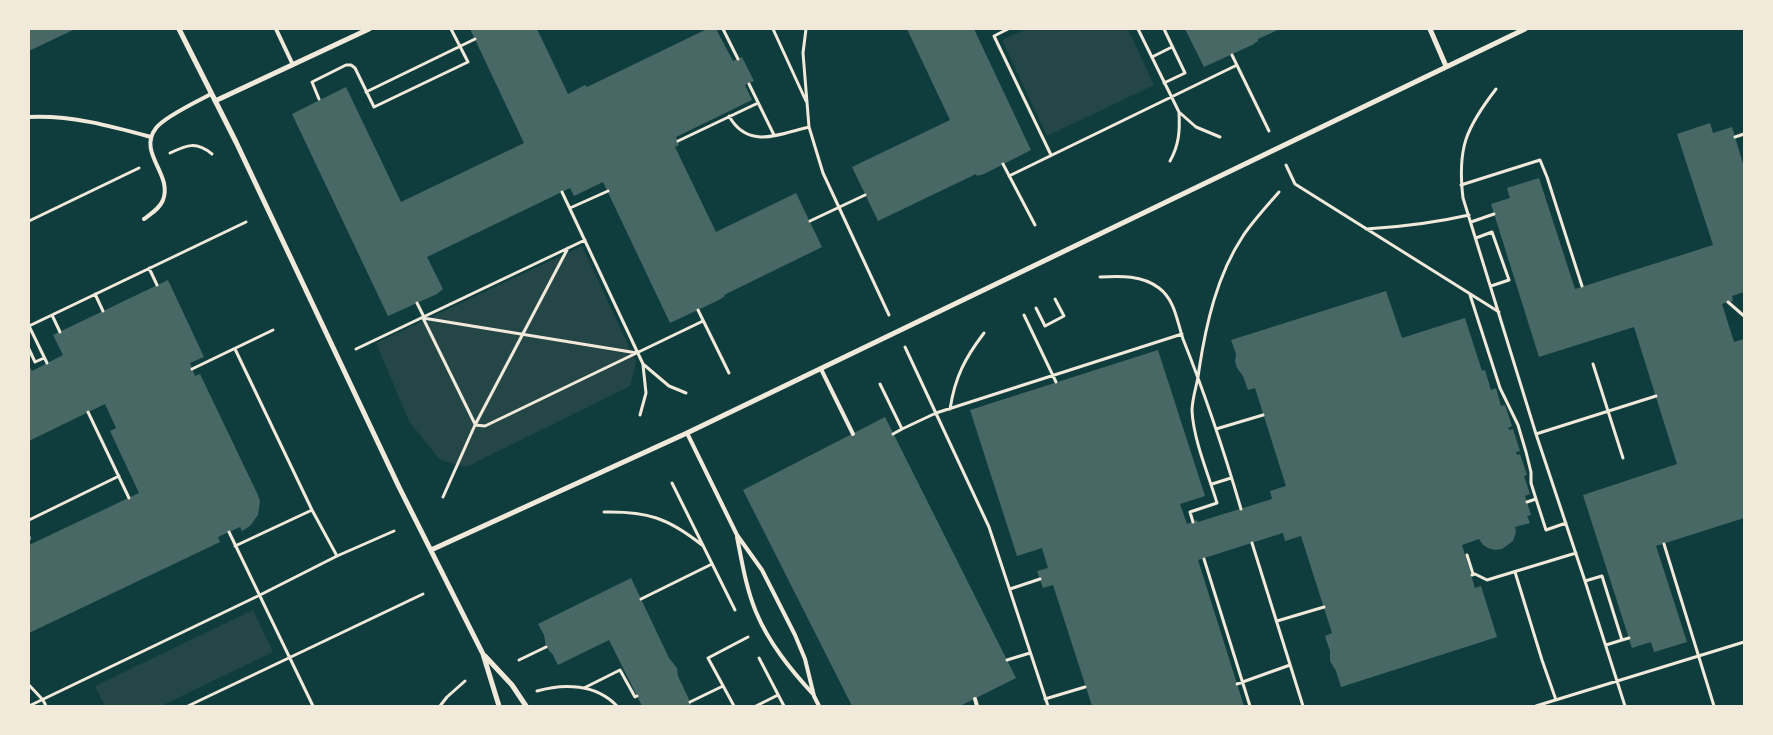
<!DOCTYPE html>
<html>
<head>
<meta charset="utf-8">
<style>
	body { margin:0 }
	#map { position:relative; width:1773px; height:735px; overflow:hidden; background:#0f3d3e; font-family:Commissioner,sans-serif }
	canvas { display:block }
	.frame { position:absolute; inset:0; border:30px solid #f1e9da; pointer-events:none }
</style>
</head>
<body>
<div id="map">
<canvas width="1773" height="735"></canvas>
<div class="frame"></div>
</div>
<script>
const ctx = document.querySelector('canvas').getContext('2d');
ctx.lineJoin = 'round';
function fillPath(path, color) { ctx.fillStyle = color; ctx.fill(path, 'evenodd'); }
function stroke(path, color, width, dash) { ctx.strokeStyle = color; ctx.lineWidth = width; ctx.lineCap = dash ? 'butt' : 'round'; ctx.setLineDash(dash || []); ctx.stroke(path); }
fillPath(new Path2D(`
	M1026,29H1128L1154,85L1047,136L1002,40Z
	M582,246L636,362L630,386L466,467L440,460L409,421L376,343Z
	M253,610L273,652L161,706H105L95,686Z`), '#244646');
fillPath(new Path2D(`
	M29,29H75L29,51Z
	M470,29H537L568,94L585,85L587,87L707,29H716L733,61L742,57L754,81L745,85L752,100L676,137L679,145L675,147L716,232L796,193L822,247L724,295L725,296L719,300L670,323L603,182L574,196L570,188L427,257L443,289L437,294L388,316L292,114L346,87L401,202L524,143Z
	M907,29H974L1031,150L984,174L977,176L976,174L878,221L852,167L950,120Z
	M1185,29H1280L1258,39V41L1252,45L1204,67Z
	M1710,123L1713,133L1732,127L1744,167V292L1732,296L1733,301L1722,304L1734,342L1744,339V518L1656,546L1687,642L1654,652L1651,642L1632,648L1583,495L1677,464L1634,327L1539,357L1491,204L1510,198L1507,188L1539,178L1575,289L1713,245L1677,134Z
	M168,280L204,357L190,363L195,376L200,374L257,493L260,501L258,515L250,526L242,531L240,527L218,537L220,542L29,633V545L139,493L110,431L116,428L105,404L29,441V365L32,371L63,355L53,335Z
	M1386,291L1402,338L1465,318L1482,371L1485,370L1491,390L1496,388L1501,406L1505,405L1512,426L1508,428L1509,430L1513,429L1520,451L1516,452L1517,455L1520,454L1527,475L1524,476L1530,494L1525,496L1531,515L1527,516L1530,523L1515,527L1516,532L1513,541L1502,549L1495,550L1488,548L1483,545L1479,539L1462,545L1475,588L1481,586L1497,637L1341,687L1336,671L1330,661V651L1325,636L1332,633L1301,536L1285,541L1283,533L1198,560L1244,706H1092L1053,585L1043,588L1037,571L1048,568L1042,548L1017,556L970,410L1158,350L1205,496L1180,504L1187,524L1197,520L1198,522L1272,499L1270,491L1286,486L1255,388L1248,390L1243,376L1237,368L1235,361L1236,354L1231,340Z
	M885,417L1016,678L960,706H852L743,490Z
	M631,578L669,658L677,668L678,676L692,706H642L609,640L558,665L553,655L546,647L544,635L538,624Z`), '#486865');
stroke(new Path2D(`
	M723,29L738,59
	M773,29L806,101
	M806,29L803,53L809,127L823,173L889,315
	M1008,29L994,36L1051,155
	M1138,29L1179,112L1196,127L1220,137
	M1232,55L1269,131
	M1152,57L1172,47
	M1164,83L1185,73L1164,29
	M749,84L774,135
	M1496,89C1466,128 1457,148 1463,198L1536,434L1585,581L1625,706
	M366,92L475,39
	M319,99L312,82L346,65H351L355,68L374,107L468,62L451,29
	M729,116C748,150 779,134 809,127
	M1735,137L1744,134
	M678,141L758,103
	M170,153C187,145 196,141 212,154
	M1170,161C1179,145 1180,131 1179,113
	M1003,164L1035,225
	M1286,165L1295,184L1499,312
	M1009,176L1237,65
	M1461,185L1540,160L1547,177L1582,286
	M562,192L643,364L669,386L686,393
	M570,208L608,191
	M29,221L139,168
	M810,221L865,195
	M1471,222L1494,214
	M1366,229C1401,227 1434,223 1469,215
	M1476,238L1492,232L1509,280L1491,286
	M149,268L157,285
	M1100,277C1121,276 1142,275 1159,288C1175,300 1177,321 1183,339C1205,394 1224,451 1241,509
	M95,294L103,311
	M1470,295L1500,388L1518,425L1526,452L1531,472V483L1536,499
	M1728,302L1744,316
	M417,303L424,317
	M1036,308L1045,326L1064,316L1055,299
	M698,310L729,373
	M52,315L60,332
	M1024,315L1056,382
	M423,318L637,353
	M423,318L475,424
	M29,326L246,222
	M29,326L47,363
	M905,347L989,527L1048,706
	M29,349L35,362L44,358
	M235,349L312,510L337,556
	M356,349L585,240
	M1593,364L1623,458
	M192,369L273,330
	M880,384L902,429L936,413L1182,334
	M950,409C955,377 965,358 984,333
	M88,412L129,498
	M640,415L646,393L643,365
	M475,425L485,426L703,321
	M1216,429L1263,415
	M893,434L902,429
	M1536,434L1656,396
	M672,483L735,610
	M1212,484L1231,478
	M443,497L475,425L568,248
	M1527,502L1536,499L1546,530L1566,523
	M604,512C647,511 668,518 702,545
	M29,520L119,476
	M1193,522L1190,512L1217,503C1208,473 1194,442 1192,411C1192,397 1198,383 1199,370C1206,324 1217,275 1243,236C1253,221 1267,206 1279,192
	M229,532L313,706
	M29,537V539
	M1252,543L1303,706
	M1664,544L1714,706
	M235,546L312,510
	M1467,555L1473,574
	M1204,559L1250,706
	M1515,572L1542,660L1556,700
	M1472,575L1475,574L1487,580L1576,553
	M1585,581L1602,576L1622,640L1606,645
	M1010,589L1040,579
	M641,599L712,564
	M1277,621L1324,607
	M1622,640L1629,638
	M759,658L784,706
	M519,660L546,647
	M1007,660L1030,653
	M1237,684L1290,665
	M29,685L43,700L46,706
	M584,688L620,670L635,697L637,696
	M537,691C564,683 596,684 617,706
	M1045,699L1085,687
	M690,702L723,686
	M29,706L260,595L337,556L394,531
	M188,706L423,594
	M440,706L447,697L465,681
	M734,706L708,658L748,637
	M756,706L778,695
	M1536,706L1744,642`), '#f1e9da', 3);
stroke(new Path2D(`
	M276,29L293,65
	M29,117C71,115 111,126 151,137
	M144,219C151,214 160,208 163,200C173,174 137,153 156,128C164,117 198,101 211,94
	M821,369L853,434
	M687,433L737,535L762,570L795,635L805,659L814,696L819,706
	M737,537C742,562 746,588 756,612C769,643 790,669 813,694
	M975,699L977,706`), '#f1e9da', 4);
stroke(new Path2D(`
	M179,29L236,142L399,487L483,654L499,706
	M1430,29L1446,66
	M215,101L369,29
	M431,550L687,433L1525,29
	M485,656L512,685L526,706`), '#f1e9da', 5);
</script>
</body>
</html>
